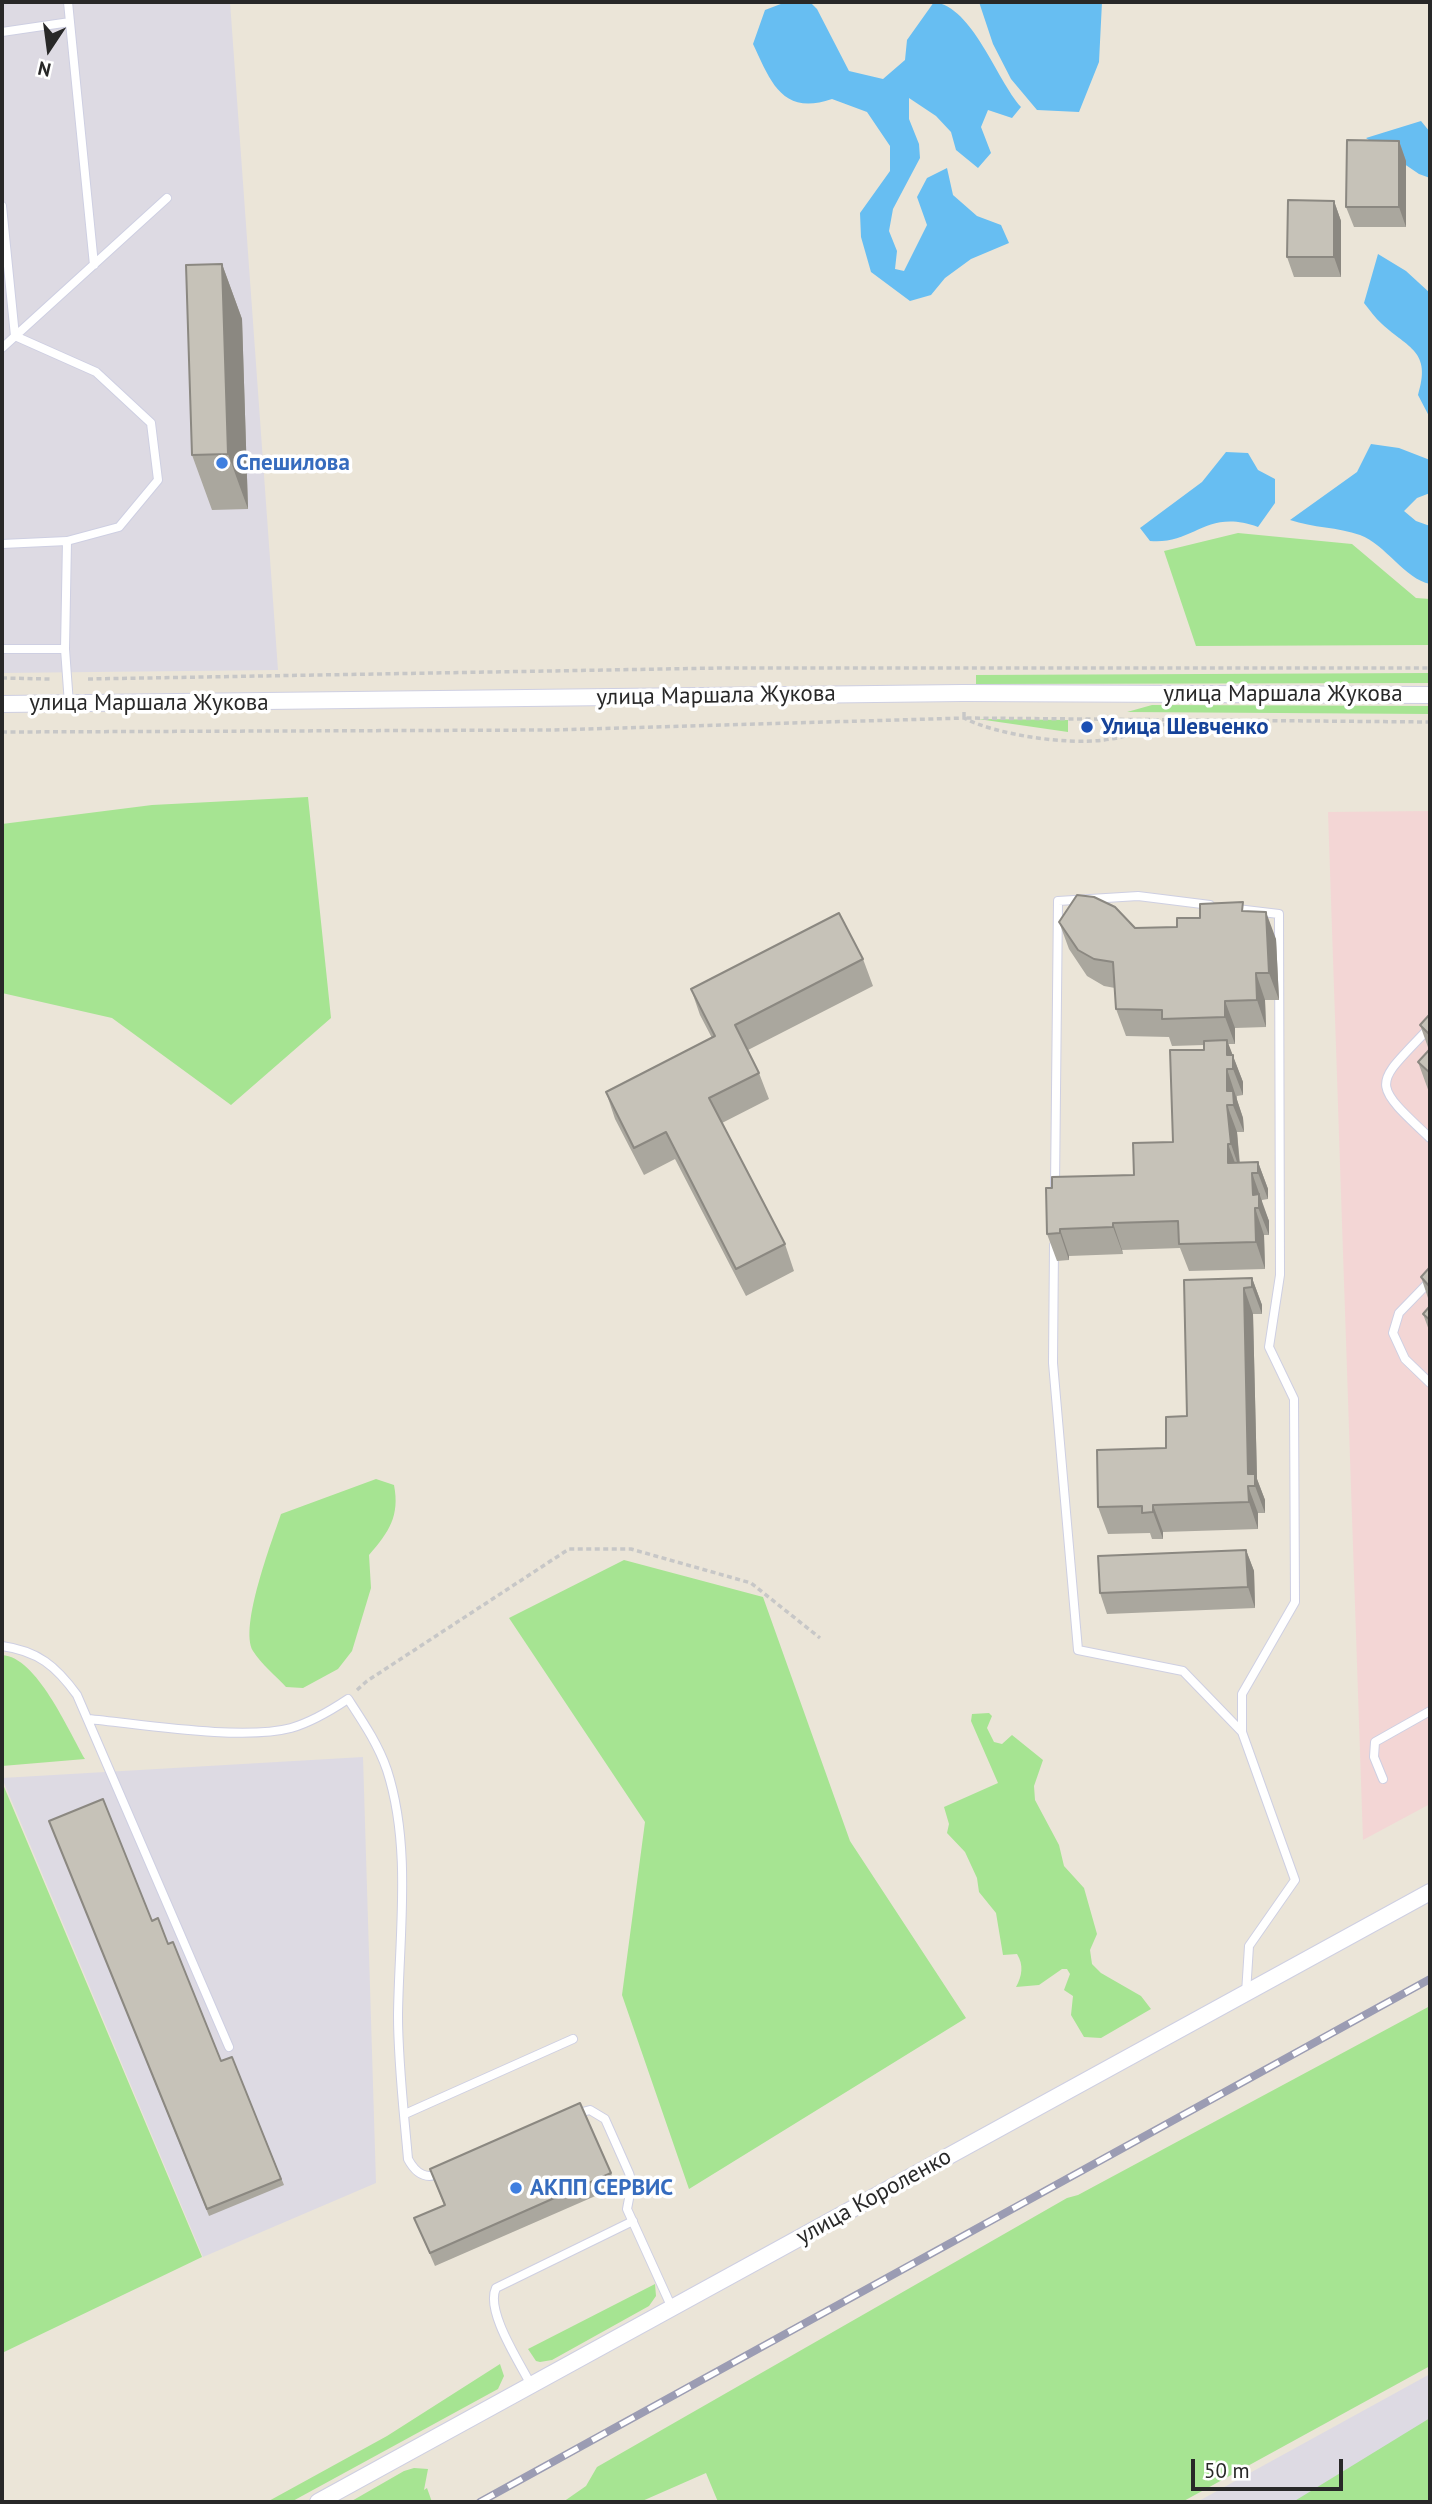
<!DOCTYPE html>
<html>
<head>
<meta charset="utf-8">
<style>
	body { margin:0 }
	#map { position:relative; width:1432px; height:2504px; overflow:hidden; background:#ebe5d8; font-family:"PT Sans",sans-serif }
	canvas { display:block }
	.frame { position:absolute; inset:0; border:4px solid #282828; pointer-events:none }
	.north { position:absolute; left:14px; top:14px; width:70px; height:70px; -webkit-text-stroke:5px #fff; paint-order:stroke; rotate:193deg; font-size:19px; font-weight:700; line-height:28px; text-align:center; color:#282828 }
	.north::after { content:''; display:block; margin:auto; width:24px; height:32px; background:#282828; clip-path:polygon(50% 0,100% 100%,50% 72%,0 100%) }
	.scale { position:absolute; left:1191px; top:2459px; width:152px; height:32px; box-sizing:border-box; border:4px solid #282828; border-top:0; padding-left:9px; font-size:21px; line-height:24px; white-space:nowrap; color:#282828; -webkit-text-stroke:5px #fff; paint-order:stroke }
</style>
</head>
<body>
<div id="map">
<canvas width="1432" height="2504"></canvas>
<div class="frame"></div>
<div class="north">N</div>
<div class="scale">50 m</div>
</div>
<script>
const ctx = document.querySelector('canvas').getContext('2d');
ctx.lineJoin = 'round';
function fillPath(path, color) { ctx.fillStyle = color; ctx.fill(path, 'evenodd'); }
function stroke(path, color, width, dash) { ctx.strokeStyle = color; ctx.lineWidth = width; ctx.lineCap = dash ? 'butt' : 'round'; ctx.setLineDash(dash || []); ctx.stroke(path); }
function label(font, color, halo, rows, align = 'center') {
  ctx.font = font + ' "PT Sans",sans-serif'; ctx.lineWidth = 7; ctx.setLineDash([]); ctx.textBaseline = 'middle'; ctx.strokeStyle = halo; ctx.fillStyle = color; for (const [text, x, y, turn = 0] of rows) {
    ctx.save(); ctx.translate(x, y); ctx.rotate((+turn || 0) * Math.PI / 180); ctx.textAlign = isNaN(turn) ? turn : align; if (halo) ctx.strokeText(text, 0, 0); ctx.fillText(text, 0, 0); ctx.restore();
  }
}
fillPath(new Path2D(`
	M2,2H230L278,670L2,673Z
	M363,1757L376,2183L203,2257L2,1778Z
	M1430,2374V2502H1197Z`), '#dddae3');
fillPath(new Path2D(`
	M1430,811V1804L1363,1840L1328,812Z`), '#f3d6d5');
fillPath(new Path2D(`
	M1238,533L1352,544L1416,598L1430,599V645L1196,646L1164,551Z
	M1430,673V683L976,684V675Z
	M1152,705L1430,706V714L1127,712Z
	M978,719L1068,720V732Z
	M308,797L331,1018L231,1105L112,1018L2,993V824L152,805Z
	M376,1479L394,1485C400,1516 389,1532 369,1555L371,1588L352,1651L338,1669L303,1688L286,1687C276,1676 261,1664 253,1651C239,1627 272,1541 281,1514Z
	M624,1560L763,1597L850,1841L966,2018L689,2189L622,1995L645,1822L509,1618Z
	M2,1655C37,1657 68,1730 85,1759L2,1766Z
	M989,1713L992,1716L987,1728L994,1742L1002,1744L1012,1735L1043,1760L1034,1786L1035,1800L1059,1845L1064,1866L1084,1888L1097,1934L1090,1950L1092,1964L1101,1973L1141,1996L1151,2009L1101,2038L1084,2037L1071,2015L1073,1996L1064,1990L1070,1974L1067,1969H1062L1039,1985L1016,1987C1022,1976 1024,1965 1017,1954L1003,1955L996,1913L979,1892L977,1878L965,1852L947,1833L949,1824L944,1807L998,1783L971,1721L972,1714Z
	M2,1782L202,2257L2,2353Z
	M1430,2006V2366L1182,2502H718L706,2473L640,2502H563L586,2486L597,2467L1067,2198L1078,2195Z
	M655,2284L656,2296L649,2306L552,2360L540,2362L536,2361L528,2349Z
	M500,2364L504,2376L498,2389L291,2502H267L387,2436Z
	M1430,2418V2502H1293Z
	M414,2468L428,2469L424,2490L427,2488L432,2502H350L404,2471Z`), '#a6e492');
fillPath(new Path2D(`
	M786,2H810L817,9L849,71L883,79L905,60L907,40L934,2C973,7 996,79 1021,107L1012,118L988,110L981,127L991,153L978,168L956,150L951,132L936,116L909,98V119L919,144L920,158L893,209L889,231L897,251L895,269L904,271L927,225L917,197L927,178L947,168L953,195L977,216L1001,225L1009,243L971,259L945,278L931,295L910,301L871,272L861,237L860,213L890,171V146L867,112L832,99C782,116 771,82 753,44L765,10Z
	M979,2H1102L1099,62L1079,112L1037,110L1011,79L993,44Z
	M1421,121L1430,132V178L1419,174L1366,138Z
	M1378,254L1406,271L1430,293V418L1418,395C1432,351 1408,348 1382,324C1375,318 1370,310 1364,303Z
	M1371,444L1399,448L1430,460V493L1417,498L1404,511L1416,521L1430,526V584C1405,579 1385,544 1360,535C1338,527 1313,528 1290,520L1357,472Z
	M1226,452L1248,453L1258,470L1275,479V503L1258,527C1206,508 1194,545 1150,541L1140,528L1202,482Z`), '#67bef2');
const lane = new Path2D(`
	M68,2L94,265
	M2,32L70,22
	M2,206L15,336L96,372L151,423L158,480L119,527L67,541L2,544
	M2,348L167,198
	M67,541L65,649L69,704
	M2,649H65
	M1237,909L1279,914L1280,1275L1269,1347L1294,1399L1295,1602L1242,1694V1732L1295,1880L1249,1946L1246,1993
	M1430,1027C1375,1086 1368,1080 1430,1138
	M1055,1187L1058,901L1138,896L1210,905
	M1054,1245L1053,1363L1078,1650L1183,1671L1242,1732
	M1430,1281L1399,1313L1393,1333L1405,1359L1430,1383
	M2,1646C38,1651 56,1666 77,1695L229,2047
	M88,1719C141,1724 242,1741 291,1728C312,1722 330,1711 348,1699C363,1722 378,1744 387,1770C412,1847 399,1935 398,2015C398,2063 404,2112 408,2159C416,2174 426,2180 441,2173
	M1383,1779L1374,1757L1375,1742L1430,1711
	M405,2114L573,2039
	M575,2114L590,2110L605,2119L629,2173L632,2183L627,2209L672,2308
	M531,2385C520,2363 485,2311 496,2288L633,2221`);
const street = new Path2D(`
	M2,704L963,693L1430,695
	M318,2502L1430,1892`);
stroke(lane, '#cecfe2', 10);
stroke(street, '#cecfe2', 18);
stroke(new Path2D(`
	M2,678L50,679
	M88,679L721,668H1430
	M964,712V718L1430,722
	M2,732L553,730L964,718C997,735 1067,745 1104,740C1130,737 1154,727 1179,720
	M357,1690L367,1681L569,1549H631L751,1583L820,1638`), '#c7c7c7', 3.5, [5, 3.5]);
stroke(lane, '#fff', 8);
stroke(street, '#fff', 16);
const rail = new Path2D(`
	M480,2502L1430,1979`);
stroke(rail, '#9b9cb3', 8);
stroke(rail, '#fff', 5, [16]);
fillPath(new Path2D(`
	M1399,141L1406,161V227H1354L1346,207Z
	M1334,201L1341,221V277H1294L1287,257Z
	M222,264L242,319L248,509L212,510L192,455Z
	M1246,911L1276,939L1279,1000H1265L1266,1027L1235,1028V1044H1228L1243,1082V1095L1237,1096V1100L1243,1118L1244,1132H1237L1240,1163L1258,1162L1268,1189V1199L1262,1200V1204L1269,1221V1235H1264L1265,1269L1189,1271L1180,1248L1122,1250L1123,1254L1069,1256V1260L1057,1261L1047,1234L1052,1188L1134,1175L1173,1142L1204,1050V1045L1172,1046L1169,1037L1126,1036L1116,1009L1115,988L1104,986L1087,976L1069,949L1059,922L1135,928L1177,927L1200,918Z
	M863,959L873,986L748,1050L759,1073L769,1099L722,1123L785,1244L794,1271L746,1296L675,1159L644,1175L615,1119L606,1092L712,1038L700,1015L691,989Z
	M1430,1014V1095L1418,1062L1429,1050L1420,1025Z
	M1430,1267V1304L1421,1277Z
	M1252,1278L1262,1305V1314H1253L1257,1479L1265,1500V1513H1258V1529L1163,1532V1539H1152L1150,1533L1108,1534L1098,1507L1166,1448L1187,1416L1184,1280Z
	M1430,1306V1333L1423,1314Z
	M1246,1550L1254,1571L1255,1608L1107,1614L1100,1593Z
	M49,1821L152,1921L168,1944L221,2061L232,2057L284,2185L209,2216Z
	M430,2169L611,2173L616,2187L435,2266L414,2218L444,2205Z`), '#aaa79e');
fillPath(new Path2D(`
	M1399,141L1406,161V227L1399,207Z
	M1334,201L1341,221V277L1334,257Z
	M222,264L242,319L248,509L228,454Z
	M1266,912L1276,939L1279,1000L1269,973Z
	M1256,973L1265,1000L1266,1027L1257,1000Z
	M1225,1001L1235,1028V1044L1225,1017Z
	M1227,1040L1243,1082V1095L1233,1069L1227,1055Z
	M1227,1069L1243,1118L1244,1132L1227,1091Z
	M1227,1105L1237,1132L1240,1171L1231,1144Z
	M1228,1144L1238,1171L1228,1163Z
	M1258,1162L1268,1189V1199L1258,1173Z
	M1252,1173L1269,1221V1235L1253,1195Z
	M1255,1208L1264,1235L1265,1269L1256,1242Z
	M1113,1223L1122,1250L1123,1254L1113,1227Z
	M1060,1229L1069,1256V1260L1060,1233Z
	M1252,1278L1262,1305V1314L1252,1287Z
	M1244,1288L1253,1314L1257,1479L1265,1500V1513L1255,1486L1248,1474Z
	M1248,1486L1258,1513V1529L1249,1502Z
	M1153,1505L1163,1532V1539L1153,1512Z
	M1246,1550L1254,1571L1255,1608L1248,1587Z`), '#8b8881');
const building = new Path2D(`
	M1347,140L1399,141V207H1346Z
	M1288,200L1334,201V257H1287Z
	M222,264L228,454L192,455L186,265Z
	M1077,895L1094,897L1115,907L1135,928L1177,927V918H1200V904L1243,902L1242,911L1266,912L1269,973H1256L1257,1000L1225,1001V1017L1162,1019V1010L1116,1009L1113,962L1094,959L1078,950L1059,922Z
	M839,913L863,959L735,1025L759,1073L709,1098L785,1244L736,1269L666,1132L634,1148L606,1092L715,1036L691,989Z
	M1430,1014V1035L1420,1025Z
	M1227,1040V1055H1233V1069H1227V1091H1233L1234,1105H1227L1231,1144H1228V1163L1258,1162V1173H1252L1253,1195L1259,1194V1208H1255L1256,1242L1179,1244L1178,1221L1113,1223V1227L1060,1229V1233L1047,1234L1046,1188H1052V1177L1134,1175L1133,1143L1173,1142L1170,1050H1204V1041Z
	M1430,1049V1073L1418,1062Z
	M1430,1267V1287L1421,1277Z
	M1252,1278V1287L1244,1288L1248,1474H1255V1486H1248L1249,1502L1153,1505V1512L1142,1513V1506L1098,1507L1097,1450L1166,1448V1417L1187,1416L1184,1280Z
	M1430,1306V1320L1423,1314Z
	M1246,1550L1248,1587L1100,1593L1098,1556Z
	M103,1799L152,1921L158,1918L168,1944L173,1942L221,2061L232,2057L281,2179L207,2209L49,1821Z
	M580,2103L611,2173L430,2253L414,2218L445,2205L430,2169Z`);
fillPath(building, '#c6c2b8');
stroke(building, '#8b8881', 2);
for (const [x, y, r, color] of [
	[222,463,7,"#3f7fe0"],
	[1087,727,7,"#1a4fb4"],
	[516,2188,7,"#3f7fe0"]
]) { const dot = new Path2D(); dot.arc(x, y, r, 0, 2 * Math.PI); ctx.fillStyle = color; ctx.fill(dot); stroke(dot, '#fff', 2.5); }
label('bold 23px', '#366cbe', '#fff', [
	["Спешилова",236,463],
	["АКПП СЕРВИС",530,2188]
], 'left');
label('23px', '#282828', '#fff', [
	["улица Маршала Жукова",1283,694],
	["улица Маршала Жукова",716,696,-1],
	["улица Маршала Жукова",149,703],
	["улица Короленко",874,2197,-29]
]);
label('bold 23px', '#164399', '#fff', [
	["Улица Шевченко",1101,727]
], 'left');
</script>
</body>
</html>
